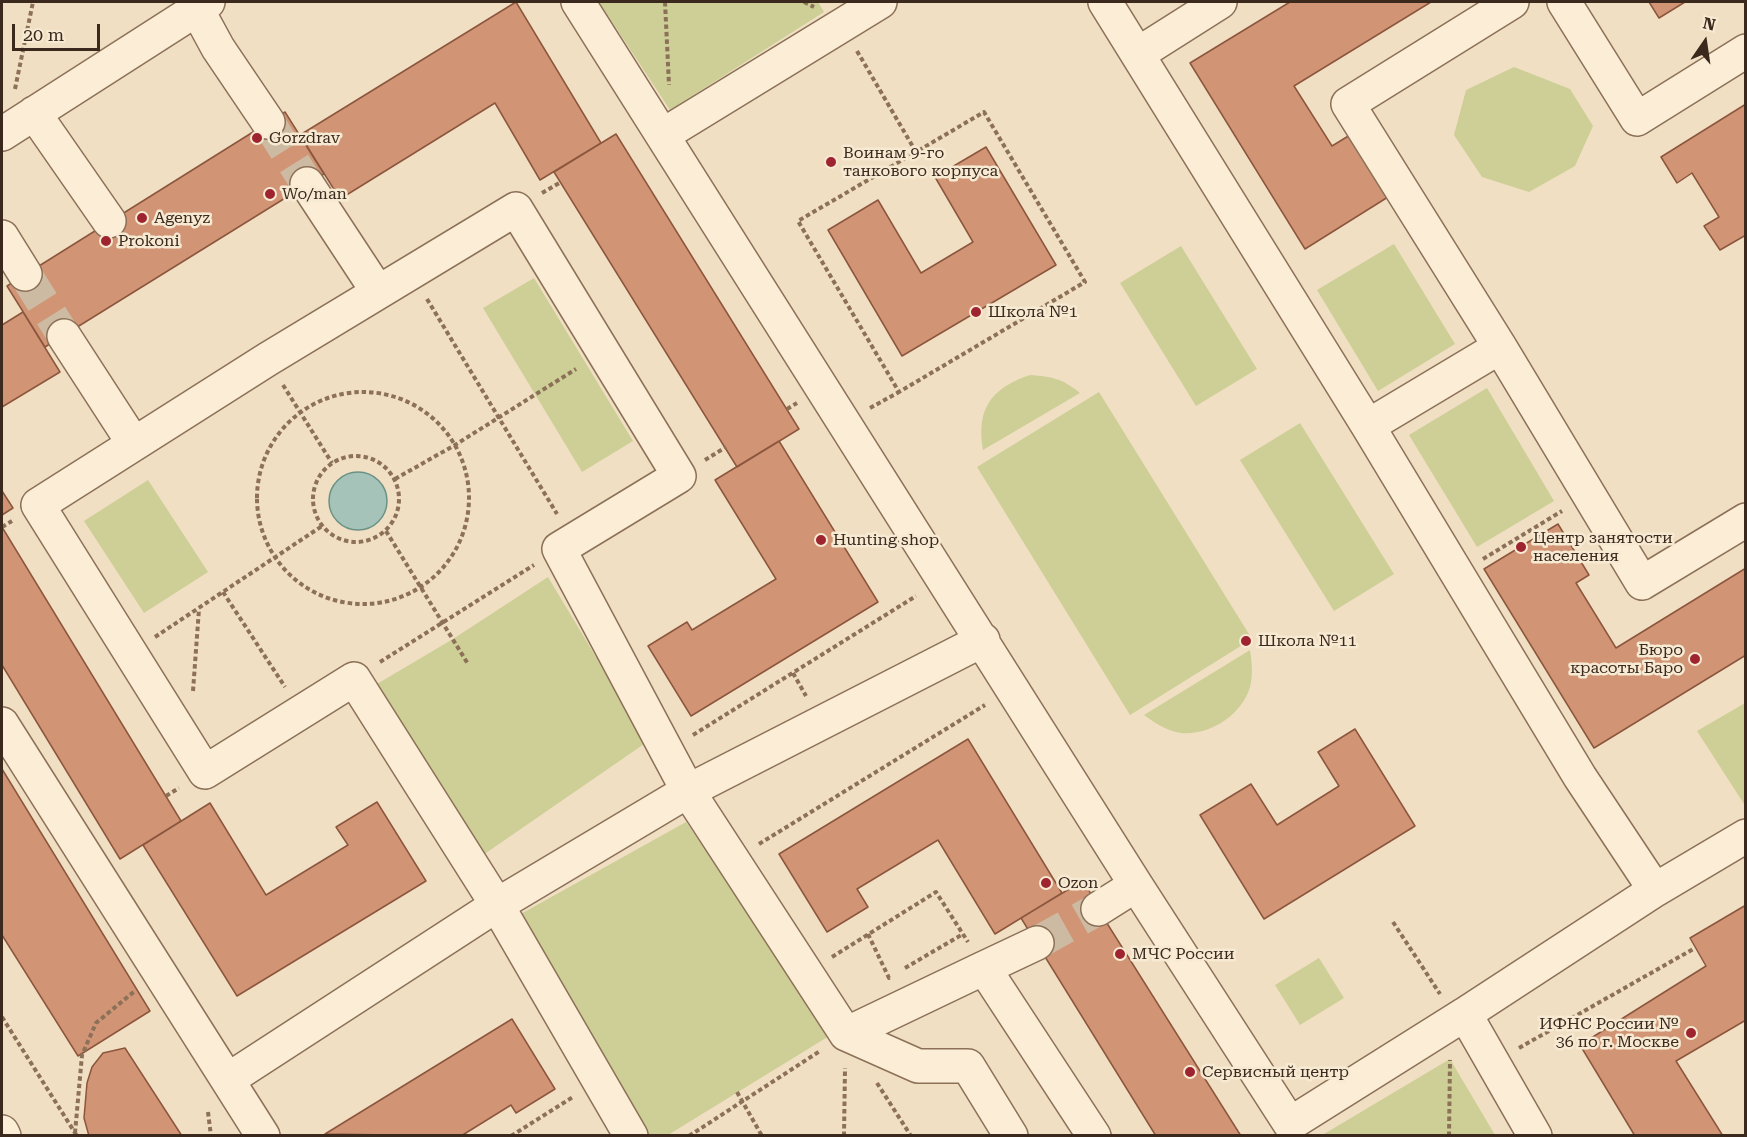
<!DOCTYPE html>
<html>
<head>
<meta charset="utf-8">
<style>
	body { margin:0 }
	#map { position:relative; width:1747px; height:1137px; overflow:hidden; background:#f0dfc3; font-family:"Roboto Serif",serif }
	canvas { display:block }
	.frame { position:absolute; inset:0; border:3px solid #3b291d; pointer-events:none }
	.north { position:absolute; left:1675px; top:12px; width:60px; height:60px; -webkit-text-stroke:4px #f7ead3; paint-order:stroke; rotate:13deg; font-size:16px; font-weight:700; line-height:24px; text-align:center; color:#3b291d }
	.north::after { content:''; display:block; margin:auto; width:21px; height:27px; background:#3b291d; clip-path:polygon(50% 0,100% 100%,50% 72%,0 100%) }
	.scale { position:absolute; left:12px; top:24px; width:88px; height:27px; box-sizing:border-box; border:3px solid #3b291d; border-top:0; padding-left:8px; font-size:18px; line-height:21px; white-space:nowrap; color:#3b291d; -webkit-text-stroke:4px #f7ead3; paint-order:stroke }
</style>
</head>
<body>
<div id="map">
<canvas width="1747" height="1137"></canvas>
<div class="frame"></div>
<div class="north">N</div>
<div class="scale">20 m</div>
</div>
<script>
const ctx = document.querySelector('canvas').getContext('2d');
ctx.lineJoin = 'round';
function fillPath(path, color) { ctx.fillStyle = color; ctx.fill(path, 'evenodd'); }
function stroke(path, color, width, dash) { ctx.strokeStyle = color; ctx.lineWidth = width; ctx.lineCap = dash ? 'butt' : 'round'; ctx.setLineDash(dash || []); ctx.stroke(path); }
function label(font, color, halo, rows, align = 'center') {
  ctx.font = font + ' "Roboto Serif",serif'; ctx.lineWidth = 5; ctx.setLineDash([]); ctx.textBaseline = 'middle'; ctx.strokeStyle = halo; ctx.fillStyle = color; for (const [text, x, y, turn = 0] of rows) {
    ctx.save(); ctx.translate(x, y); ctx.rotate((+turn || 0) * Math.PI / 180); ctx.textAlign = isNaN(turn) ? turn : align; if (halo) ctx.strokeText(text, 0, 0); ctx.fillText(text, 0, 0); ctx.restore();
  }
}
fillPath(new Path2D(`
	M599,2H818L824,12L670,110Z
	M1514,67L1570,89L1593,126L1575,166L1529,192L1482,177L1454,135L1466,90Z
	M1394,244L1455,344L1378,391L1317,290Z
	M1181,246L1257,369L1196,406L1120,283Z
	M534,278L633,441L582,472L483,308Z
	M1030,375C1052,377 1062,378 1080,393L983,450C976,409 991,388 1030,375Z
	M1487,388L1554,501L1477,547L1409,435Z
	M1099,392L1252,639L1130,715L977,467Z
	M1300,423L1394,574L1334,611L1240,460Z
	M148,480L208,572L144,613L84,521Z
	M548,577L647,742L483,855L377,684L453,639Z
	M1250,650C1252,663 1253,675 1250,687C1242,715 1209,736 1181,733C1167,731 1155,723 1144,715Z
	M1745,703L1746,803L1744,804L1697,731Z
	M686,822L834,1033L668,1135H648L519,915Z
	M1319,958L1344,998L1300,1025L1275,985Z
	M1450,1059L1495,1135H1326L1324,1134Z`), '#cdcf96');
const water = new Path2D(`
	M329 501a29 29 0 1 1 58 0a29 29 0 1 1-58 0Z`);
fillPath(water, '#a5c3b8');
stroke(water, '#6b9285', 1.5);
const building = new Path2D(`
	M516,2L601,143L540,180L495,103L340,199L300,135Z
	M1290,2H1431L1294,86L1332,146L1350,135L1388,197L1305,249L1190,63Z
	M1649,2H1685L1659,18Z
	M1746,104V235L1720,250L1704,226L1719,217L1692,173L1677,183L1661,157Z
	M285,112L324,174L45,347L7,286Z
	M616,134L799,429L737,467L554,172Z
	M986,147L1056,265L902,356L828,230L878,200L921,273L973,242L935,177Z
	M23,312L60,372L2,407V325Z
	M779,441L878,602L691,716L648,646L687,622L692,630L776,579L715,480Z
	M2,491L13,508L2,515Z
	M1558,524L1589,575L1576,583L1616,648L1746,568V655L1594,748L1484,569Z
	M2,527L181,821L120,859L2,665Z
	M1355,729L1415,826L1264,919L1200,815L1251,784L1277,825L1339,786L1318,752Z
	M968,739L1062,893L995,934L938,840L857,889L868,907L827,932L779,854Z
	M2,769L150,1011L78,1056L2,935Z
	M377,802L426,881L237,996L143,845L210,803L266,895L348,845L336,827Z
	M1084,880L1098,909L1241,1136H1156L1021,918Z
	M1746,905V1020L1676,1061L1723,1136H1635L1580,1045L1706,966L1690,938Z
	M512,1019L555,1089L516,1113L511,1105L461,1136L325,1134Z
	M125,1048L182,1136H89L84,1118L87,1083L92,1067L103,1053Z`);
fillPath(building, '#d19576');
stroke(building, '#8c563d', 1.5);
stroke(new Path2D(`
	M268,122L307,184
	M25,274L64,336
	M1037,943L1098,909`), '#ccbba2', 33, [33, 16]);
const minor = new Path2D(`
	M193,2L218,48L268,122
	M578,2L1136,885L1290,1124L1465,1014
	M1105,2L1368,426L1580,777L1655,890
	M1564,2L1637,119L1746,51
	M1138,54L1220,2
	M34,113L109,221
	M2,134L208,2
	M663,135L880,2
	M307,184L378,292
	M2,237L25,274
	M64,336L134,444
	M1500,347L1348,104L1512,2
	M1368,426L1500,347L1642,583L1746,520
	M2,724L263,1136
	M1098,909L1136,885
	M984,968L1037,943
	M846,1034L918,1066H968L1011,1136
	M229,1079L497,905L688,791L983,640
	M2,1132L4,1136
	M631,1136L497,905L354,679L205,772L38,505L268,359L516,209L679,476L559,549L688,791L846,1034L984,968L1094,1136
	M1535,1136L1465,1014L1655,890L1746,836`);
stroke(minor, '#8c7058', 36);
stroke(new Path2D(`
	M665,2L669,85
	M804,2L814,7
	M857,51L916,152L984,112L1085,282L899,392L798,221L916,152
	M15,89L33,2
	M542,193L561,182
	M427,299L557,514
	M283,385L332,463
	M257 498a106 106 0 1 1 212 0a106 106 0 1 1-212 0Z
	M870,408L899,392
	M787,409L797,403
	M313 499a43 43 0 1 1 86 0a43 43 0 1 1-86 0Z
	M705,460L726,447
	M395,479L455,445L576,369
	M2,527L12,521
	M386,531L468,664
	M1483,559L1562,511
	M223,592L285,687
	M155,637L322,526
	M380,662L534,565
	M793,673L806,696
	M193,691L199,609
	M693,735L916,596
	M166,796L179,788
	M759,844L985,705
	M1393,922L1440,994
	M868,934L889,978L891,977
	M832,957L936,892L968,942
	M905,968L963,934
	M2,1017L77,1136
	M1519,1048L1695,948
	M877,1083L911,1136
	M737,1092L762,1136
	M208,1112L211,1136
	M75,1133L82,1055L96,1023L136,990
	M511,1136L573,1097
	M689,1136L820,1051
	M844,1136L845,1068
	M1449,1136L1450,1060`), '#8c7058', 4, [4.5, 3]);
stroke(minor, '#fbedd6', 33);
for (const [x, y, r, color] of [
	[257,138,6,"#9e252f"],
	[831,162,6,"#9e252f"],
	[270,194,6,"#9e252f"],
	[142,218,6,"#9e252f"],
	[106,241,6,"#9e252f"],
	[976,312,6,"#9e252f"],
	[821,540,6,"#9e252f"],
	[1521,547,6,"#9e252f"],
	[1246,641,6,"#9e252f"],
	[1695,659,6,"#9e252f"],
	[1046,883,6,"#9e252f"],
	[1120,954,6,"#9e252f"],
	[1691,1033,6,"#9e252f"],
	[1190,1072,6,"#9e252f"]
]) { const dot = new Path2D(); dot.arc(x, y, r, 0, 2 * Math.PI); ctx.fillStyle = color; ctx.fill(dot); stroke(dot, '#f7ead3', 2); }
label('16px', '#3b291d', '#f7ead3', [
	["Gorzdrav",269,138],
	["Воинам 9-го",843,153],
	["танкового корпуса",843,171],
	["Wo/man",282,194],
	["Agenyz",154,218],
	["Prokoni",118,241],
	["Школа №1",988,312],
	["Центр занятости",1533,538],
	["населения",1533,556],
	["Hunting shop",833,540],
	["Школа №11",1258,641],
	["Бюро",1683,650,"right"],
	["красоты Баро",1683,668,"right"],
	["Ozon",1058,883],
	["МЧС России",1132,954],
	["ИФНС России №",1679,1024,"right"],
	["36 по г. Москве",1679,1042,"right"],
	["Сервисный центр",1202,1072]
], 'left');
</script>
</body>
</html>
